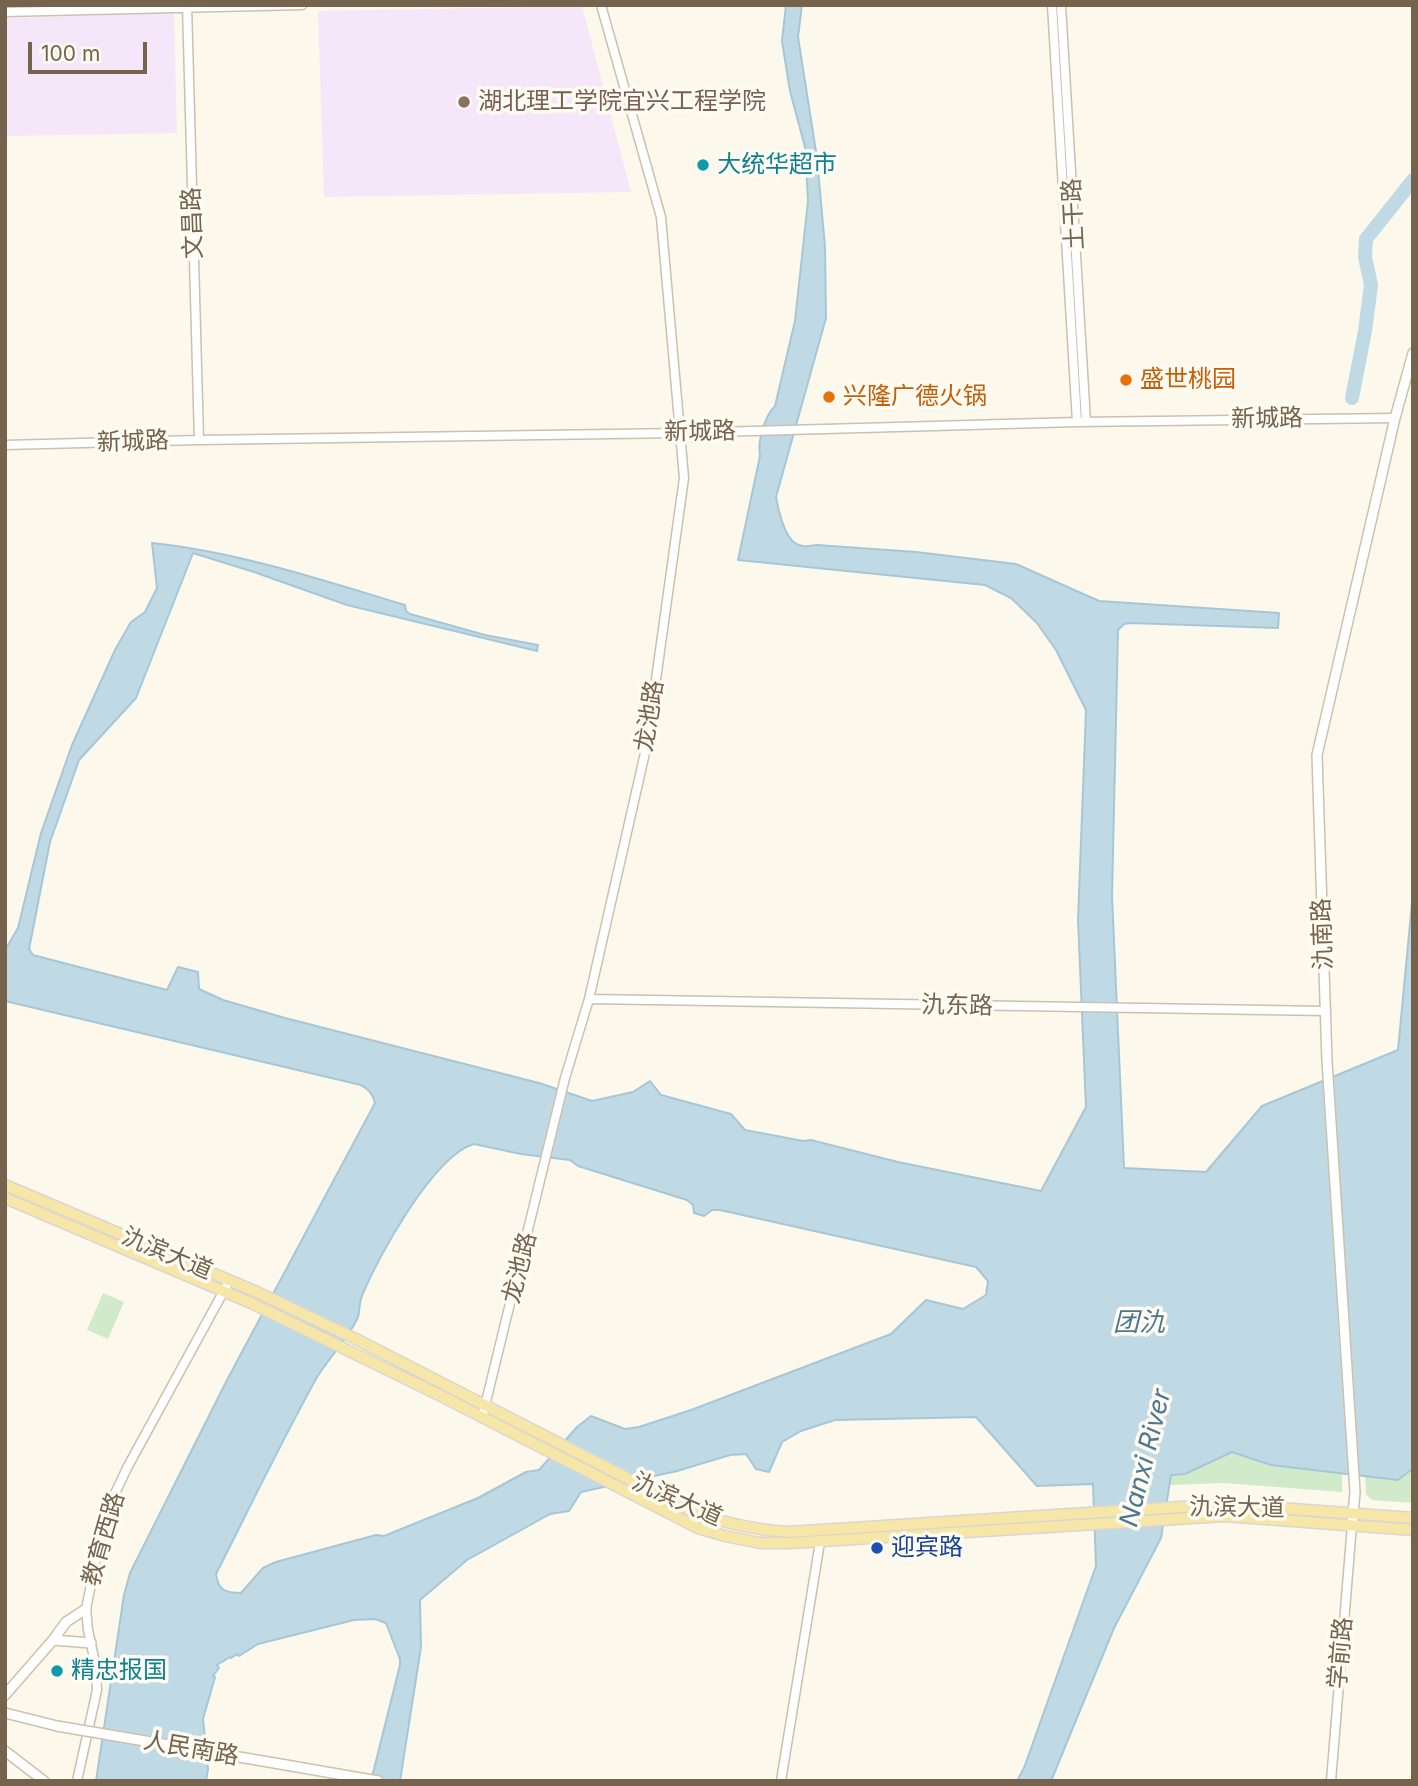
<!DOCTYPE html>
<html>
<head>
<meta charset="utf-8">
<style>
	body { margin:0 }
	#map { position:relative; width:1418px; height:1786px; overflow:hidden; background:#fcf8eb; font-family:Inter,sans-serif }
	canvas { display:block }
	.frame { position:absolute; inset:0; border:7px solid #76634e; pointer-events:none }
	.scale { position:absolute; left:28px; top:42px; width:119px; height:32px; box-sizing:border-box; border:4px solid #76634e; border-top:0; padding-left:9px; font-size:21px; line-height:24px; white-space:nowrap; color:#76634e; -webkit-text-stroke:5px #fefbf2; paint-order:stroke }
</style>
</head>
<body>
<div id="map">
<canvas width="1418" height="1786"></canvas>
<div class="frame"></div>
<div class="scale">100 m</div>
</div>
<script>
const ctx = document.querySelector('canvas').getContext('2d');
ctx.lineJoin = 'round';
function fillPath(path, color) { ctx.fillStyle = color; ctx.fill(path, 'evenodd'); }
function stroke(path, color, width, dash) { ctx.strokeStyle = color; ctx.lineWidth = width; ctx.lineCap = dash ? 'butt' : 'round'; ctx.setLineDash(dash || []); ctx.stroke(path); }
function label(font, color, halo, rows, align = 'center') {
  ctx.font = font + ' Inter,"Noto Sans SC",sans-serif'; ctx.lineWidth = 7; ctx.setLineDash([]); ctx.textBaseline = 'middle'; ctx.strokeStyle = halo; ctx.fillStyle = color; for (const [text, x, y, turn = 0] of rows) {
    ctx.save(); ctx.translate(x, y); ctx.rotate((+turn || 0) * Math.PI / 180); ctx.textAlign = isNaN(turn) ? turn : align; if (halo) ctx.strokeText(text, 0, 0); ctx.fillText(text, 0, 0); ctx.restore();
  }
}
fillPath(new Path2D(`
	M582,6L631,192L324,197L318,11Z
	M174,13L177,133L5,136V18Z`), '#f5e7f9');
fillPath(new Path2D(`
	M103,1293L124,1302L108,1339L87,1330Z
	M1232,1452L1271,1465L1342,1473V1492L1224,1483L1169,1485L1171,1475L1185,1474Z
	M1413,1466V1503L1372,1500L1366,1494L1365,1476L1398,1480Z`), '#d1eac9');
const water = new Path2D(`
	M786,5H802L798,37L817,158L825,247L826,318L776,497C778,509 784,536 795,543C801,548 810,546 817,545L916,552L1016,564L1099,601L1279,613L1278,628L1130,623L1124,624L1118,630L1112,896L1124,1168L1206,1172L1262,1106L1398,1050L1413,892L1412,1469L1398,1480L1271,1465L1232,1452L1185,1474L1171,1475L1161,1538L1114,1628L1051,1781H1017L1024,1768L1096,1566L1093,1484L1037,1486L976,1417L835,1420L801,1431L782,1442L769,1472L756,1469L746,1454L730,1455L677,1471L581,1492L569,1511L550,1514L467,1560L420,1600L421,1647L400,1781H371L400,1665V1659L386,1623L375,1619L354,1620L258,1644L239,1656L237,1654L231,1658L230,1657L217,1665L219,1668L213,1676L215,1677L203,1719L208,1769L206,1781H96L124,1595L130,1573L227,1380L375,1103C373,1094 369,1089 361,1085L5,1001V950L18,928L41,833L72,745L115,650L131,622L145,612L157,588L152,543C238,552 322,580 405,605L406,611L410,614L485,635L538,645L537,651L347,605L254,572L193,553L136,698L79,760L50,842L29,949L33,955L167,990L178,967L198,972L199,989L223,1000L285,1018L539,1083L592,1101L633,1092L650,1081L661,1095L731,1114L745,1130L803,1141L811,1140L898,1162L1041,1191L1086,1107L1078,920L1086,710L1056,650L1037,623L1011,598L985,585L738,560L760,456C757,441 765,416 775,406L795,321L808,201L805,147L790,91L782,41ZM474,1144L521,1154L570,1160L578,1166L687,1200L693,1205L694,1213L704,1216L712,1210H720L976,1267L988,1281L986,1295L963,1309L926,1300L891,1334L691,1410L639,1427L625,1429L591,1416L577,1427L539,1470L526,1472L478,1498L384,1536L376,1535L276,1562L263,1568L241,1593C225,1593 218,1590 216,1574C249,1509 281,1442 316,1379C327,1360 350,1336 358,1317C360,1310 359,1302 362,1296C377,1258 434,1155 474,1144Z`);
fillPath(water, '#c0dae5');
stroke(water, '#a6c7d7', 2);
stroke(new Path2D(`
	M1352,398L1365,331L1371,285L1365,257L1366,239L1413,180`), '#c0dae5', 14);
const tertiary = new Path2D(`
	M187,5L199,440
	M1052,5L1077,422
	M1061,5L1086,422
	M5,12L302,5
	M5,445L199,440L680,433L1077,422L1395,418
	M589,999L1326,1011
	M482,1418L565,1078L589,999L647,744L684,478L661,217L601,5
	M77,1781L97,1690L96,1667L88,1630L86,1609L102,1530L110,1504L127,1468L226,1287
	M781,1781L820,1542
	M1331,1781L1352,1525`);
const secondary = new Path2D(`
	M1352,1525L1355,1492L1327,1061L1317,755L1395,418L1413,353
	M53,1640L66,1622L86,1609
	M5,1695L53,1640L91,1643
	M5,1713L57,1726
	M5,1751L44,1781
	M286,1765L378,1781`);
const primary = new Path2D(`
	M5,1185L257,1292L354,1338L691,1511C724,1523 754,1530 789,1532L1227,1504L1413,1518
	M5,1198L251,1303L443,1397L698,1528L725,1536L760,1543H790L1225,1516L1413,1530`);
stroke(tertiary, '#ccc0ae', 11);
stroke(secondary, '#cec1ac', 12);
stroke(primary, '#dbd6d1', 13);
stroke(tertiary, '#fff', 8);
stroke(secondary, '#fff', 9);
stroke(primary, '#f6e6a7', 10);
const secondaryBridge = new Path2D(`
	M57,1726L286,1765`);
stroke(secondaryBridge, '#cec1ac', 12, []);
stroke(secondaryBridge, '#fff', 9);
for (const [x, y, r, color] of [
	[464,102,7,"#8d6e63"],
	[703,165,7,"#0f9aa8"],
	[1126,380,7,"#e8710a"],
	[829,397,7,"#e8710a"],
	[877,1548,7,"#1a4fb4"],
	[57,1671,7,"#0f9aa8"]
]) { const dot = new Path2D(); dot.arc(x, y, r, 0, 2 * Math.PI); ctx.fillStyle = color; ctx.fill(dot); stroke(dot, '#fefbf2', 2.5); }
label('24px', '#785e54', '#fefbf2', [
	["湖北理工学院宜兴工程学院",478,102]
], 'left');
label('24px', '#0d838f', '#fefbf2', [
	["大统华超市",717,165],
	["精忠报国",71,1671]
], 'left');
label('24px', '#76634e', '#fefbf2', [
	["土干路",1074,214,-93],
	["文昌路",193,223,-92],
	["新城路",1267,419,-1],
	["新城路",700,432,-1],
	["新城路",133,442,-2],
	["龙池路",650,716,-81],
	["氿南路",1323,934,-92],
	["氿东路",957,1006,1],
	["氿滨大道",167,1254,23],
	["龙池路",520,1268,-76],
	["氿滨大道",677,1500,24],
	["氿滨大道",1237,1508,1],
	["教育西路",104,1539,-74],
	["学前路",1341,1653,-85],
	["人民南路",191,1749,10]
]);
label('24px', '#c56008', '#fefbf2', [
	["盛世桃园",1140,380],
	["兴隆广德火锅",843,397]
], 'left');
label('24px', '#164399', '#fefbf2', [
	["迎宾路",891,1548]
], 'left');
label('italic 26px', '#4c788f', '#fefbf2', [
	["团氿",1139,1323],
	["Nanxi River",1146,1458,-76]
]);
</script>
</body>
</html>
